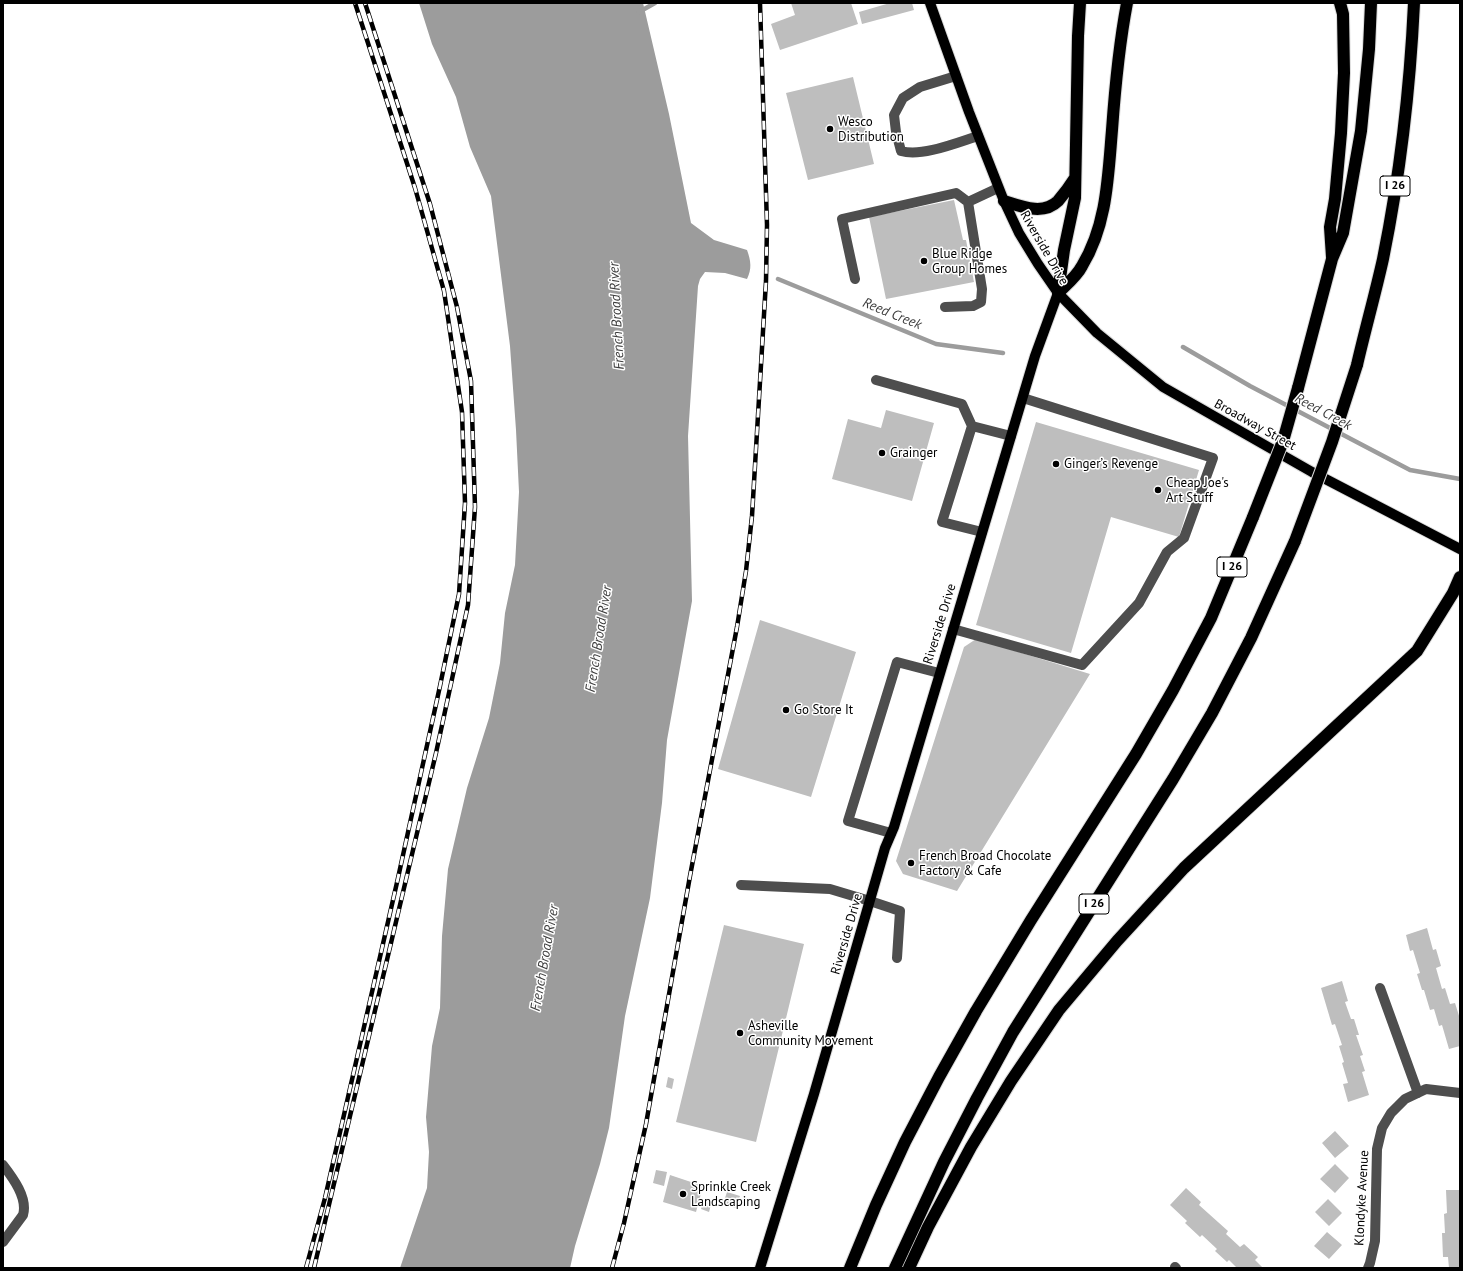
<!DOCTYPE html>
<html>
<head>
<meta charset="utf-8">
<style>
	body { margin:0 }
	#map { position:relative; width:1463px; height:1271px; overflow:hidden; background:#fff; font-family:"PT Sans",sans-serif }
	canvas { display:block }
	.frame { position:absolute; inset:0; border:4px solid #000; pointer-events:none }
</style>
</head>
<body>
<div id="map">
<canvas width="1463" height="1271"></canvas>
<div class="frame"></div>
</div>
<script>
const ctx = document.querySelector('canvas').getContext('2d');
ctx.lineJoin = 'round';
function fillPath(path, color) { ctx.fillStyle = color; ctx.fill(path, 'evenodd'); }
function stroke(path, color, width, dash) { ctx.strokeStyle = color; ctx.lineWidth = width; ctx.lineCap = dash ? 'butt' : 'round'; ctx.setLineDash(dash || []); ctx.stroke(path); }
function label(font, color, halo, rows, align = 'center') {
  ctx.font = font + ' "PT Sans",sans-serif'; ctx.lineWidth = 3; ctx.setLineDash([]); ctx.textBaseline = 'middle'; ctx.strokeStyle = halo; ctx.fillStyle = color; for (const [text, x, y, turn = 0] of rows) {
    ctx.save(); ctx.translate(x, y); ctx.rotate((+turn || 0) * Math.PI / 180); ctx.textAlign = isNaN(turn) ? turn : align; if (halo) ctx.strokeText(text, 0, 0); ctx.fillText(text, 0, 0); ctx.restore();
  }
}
fillPath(new Path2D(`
	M419,3H643L669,114L691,223L714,240L747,250C751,261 752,269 747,279L725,273L705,272L700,279L698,286L688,436L692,601L667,740L662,803L650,898L625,1016L609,1128L600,1164L575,1246L570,1268H400L427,1188L429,1152L426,1117L432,1046L440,1008L442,936L448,869L467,788L489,718L500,663L505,613L515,565L519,492L516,430L510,346L491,196L470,147L456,97L432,44Z`), '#9c9c9c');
stroke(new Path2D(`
	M639,12L655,3
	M778,279L936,344L1003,353
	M1183,347L1250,386L1410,470L1460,479`), '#9c9c9c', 4.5);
fillPath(new Path2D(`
	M791,3H851L858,24L780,50L771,24L795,15Z
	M890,3H912L914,10L862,24L859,12Z
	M853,77L874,164L808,180L786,93Z
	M954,200L963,240H966L974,282L886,299L869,217Z
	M886,410L934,423L912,501L832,479L848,419L881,428Z
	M1036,422L1199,470L1179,537L1111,517L1071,653L976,625Z
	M760,620L856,652L811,797L718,769Z
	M976,639L1090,674L957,891L903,874L896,861L964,647Z
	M724,925L804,944L756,1142L676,1122Z
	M1427,928L1433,950L1436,949L1441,966L1436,968L1442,989L1445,988L1450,1004L1455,1003L1460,1019V1046L1449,1049L1442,1025L1439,1026L1434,1009L1430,1010L1424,990H1422L1417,974L1420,973L1413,950L1410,951L1406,935Z
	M1342,981L1348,1001L1345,1002L1351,1019H1354L1359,1035H1356L1363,1055L1360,1056L1365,1071L1362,1072L1369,1095L1348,1102L1343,1084L1348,1083L1342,1063L1344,1062L1339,1046L1342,1045L1335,1024L1332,1025L1321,988Z
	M668,1077L674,1079L672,1089L666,1087Z
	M1335,1131L1349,1146L1335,1158L1322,1143Z
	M1335,1164L1349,1178L1335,1193L1320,1179Z
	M656,1170L667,1172L664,1186L653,1183Z
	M670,1175L703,1186L696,1212L663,1202Z
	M1186,1188L1201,1202L1199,1205L1228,1231L1226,1234L1240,1247L1244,1244L1258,1257L1255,1260L1263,1268H1237L1229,1260L1227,1262L1215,1251L1217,1249L1202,1235L1200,1237L1185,1223L1187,1221L1170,1205Z
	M1446,1190H1460V1268H1449L1448,1257H1443L1442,1233H1445L1444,1214L1447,1213Z
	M727,1192L740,1196L736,1208L723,1204Z
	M704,1199L712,1201L709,1212L701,1209Z
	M1328,1199L1342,1213L1329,1226L1315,1212Z
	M1327,1232L1342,1245L1329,1259L1314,1246Z`), '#bebebe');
const major = new Path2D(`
	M930,3L969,112L1004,201L1019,233L1038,264L1058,293L1097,333L1163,387L1312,472L1460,549
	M760,1268L814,1094L885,848L894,827L1035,356L1058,293`);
const highway = new Path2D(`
	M1004,201C1020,206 1043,216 1058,201C1064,194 1070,186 1075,178
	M1332,257L1330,227L1335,199L1341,133L1344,73L1343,14L1340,3
	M1058,293C1066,285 1077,276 1082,266C1107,225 1108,177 1112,130C1115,88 1119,45 1127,3
	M1058,293L1064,250L1075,198L1078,36L1080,3
	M1357,365C1365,330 1375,295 1383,259C1400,175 1410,89 1414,3
	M1298,388L1332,259L1343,233L1361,131L1369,49L1371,3
	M850,1268L876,1205L905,1142L939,1077L976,1011L1031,920L1136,754L1173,690L1211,618L1253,517
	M895,1268L944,1162L977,1098L1013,1032L1173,779L1212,713L1251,638L1295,541
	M909,1268L928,1227L971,1147L1011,1081L1059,1010L1117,941L1184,868L1417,651L1453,593L1460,577`);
stroke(major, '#dbdbdb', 12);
stroke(highway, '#dbdbdb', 14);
stroke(new Path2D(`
	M956,76L920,87L903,98L894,115L896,132L901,151C922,157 956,143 978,136
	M855,279L842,219L956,193L968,202
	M945,307L973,306L981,302L982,289L968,202L998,188
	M876,380L962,404L972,426
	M982,532L942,522L972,426L1011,436
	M953,629L1082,665L1139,603L1167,552L1184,538L1213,458L1023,398
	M891,833L848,821L897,662L939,673
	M741,885L830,889L870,901L900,911L897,958
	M1380,988L1418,1093
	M3,1165C13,1178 28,1198 23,1215L3,1242
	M1175,1267L1176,1268
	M1368,1268L1370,1263L1375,1241L1377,1149L1382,1128L1391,1113L1405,1099L1426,1089L1460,1093`), '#4e4e4e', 10);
stroke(major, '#000', 10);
stroke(highway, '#000', 12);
const rail = new Path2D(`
	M306,1268L325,1198L398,878L440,686L459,594L465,503L462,412L444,291L415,188L355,3
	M314,1268L436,753L468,605L475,507L471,381L457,307L430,204L365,3
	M612,1268L624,1223L646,1124L690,876L737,627L746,571L752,516L766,281L767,225L760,3`);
stroke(rail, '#000', 4.5);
stroke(rail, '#fff', 3, [9]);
const highwayBridge = new Path2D(`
	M1253,517L1283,441L1298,388
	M1295,541L1332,442L1357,365`);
stroke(highwayBridge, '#dbdbdb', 14, []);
stroke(highwayBridge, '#000', 12);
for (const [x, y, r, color] of [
	[830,129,4,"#000"],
	[924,261,4,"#000"],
	[882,453,4,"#000"],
	[1056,464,4,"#000"],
	[1158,490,4,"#000"],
	[786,710,4,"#000"],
	[911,863,4,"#000"],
	[740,1033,4,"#000"],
	[683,1194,4,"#000"]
]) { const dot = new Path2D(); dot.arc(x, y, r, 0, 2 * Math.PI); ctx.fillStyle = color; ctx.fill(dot); stroke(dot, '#fff', 1.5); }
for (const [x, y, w] of [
	[1395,186,30],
	[1232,567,30],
	[1094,904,30]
]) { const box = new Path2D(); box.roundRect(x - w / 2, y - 10, w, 20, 3); ctx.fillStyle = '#fff'; ctx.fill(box); stroke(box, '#000', 1); }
label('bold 12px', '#000', null, [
	["I 26",1395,186],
	["I 26",1232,567],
	["I 26",1094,904]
]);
label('13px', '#000', '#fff', [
	["Wesco",838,122],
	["Distribution",838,137],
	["Blue Ridge",932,254],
	["Group Homes",932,269],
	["Grainger",890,453],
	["Ginger’s Revenge",1064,464],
	["Cheap Joe's",1166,483],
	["Art Stuff",1166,498],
	["Go Store It",794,710],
	["French Broad Chocolate",919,856],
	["Factory & Cafe",919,871],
	["Asheville",748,1026],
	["Community Movement",748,1041],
	["Sprinkle Creek",691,1187],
	["Landscaping",691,1202]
], 'left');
label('13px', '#000', '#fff', [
	["Riverside Drive",1044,248,60],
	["Broadway Street",1255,425,29],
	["Riverside Drive",940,624,-73],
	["Riverside Drive",847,934,-74],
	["Klondyke Avenue",1362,1198,-87]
]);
label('italic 14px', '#3d3d3d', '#fff', [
	["Reed Creek",892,314,22],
	["French Broad River",617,316,-93],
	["Reed Creek",1323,412,28],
	["French Broad River",599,639,-81],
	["French Broad River",545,958,-80]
]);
</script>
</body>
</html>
